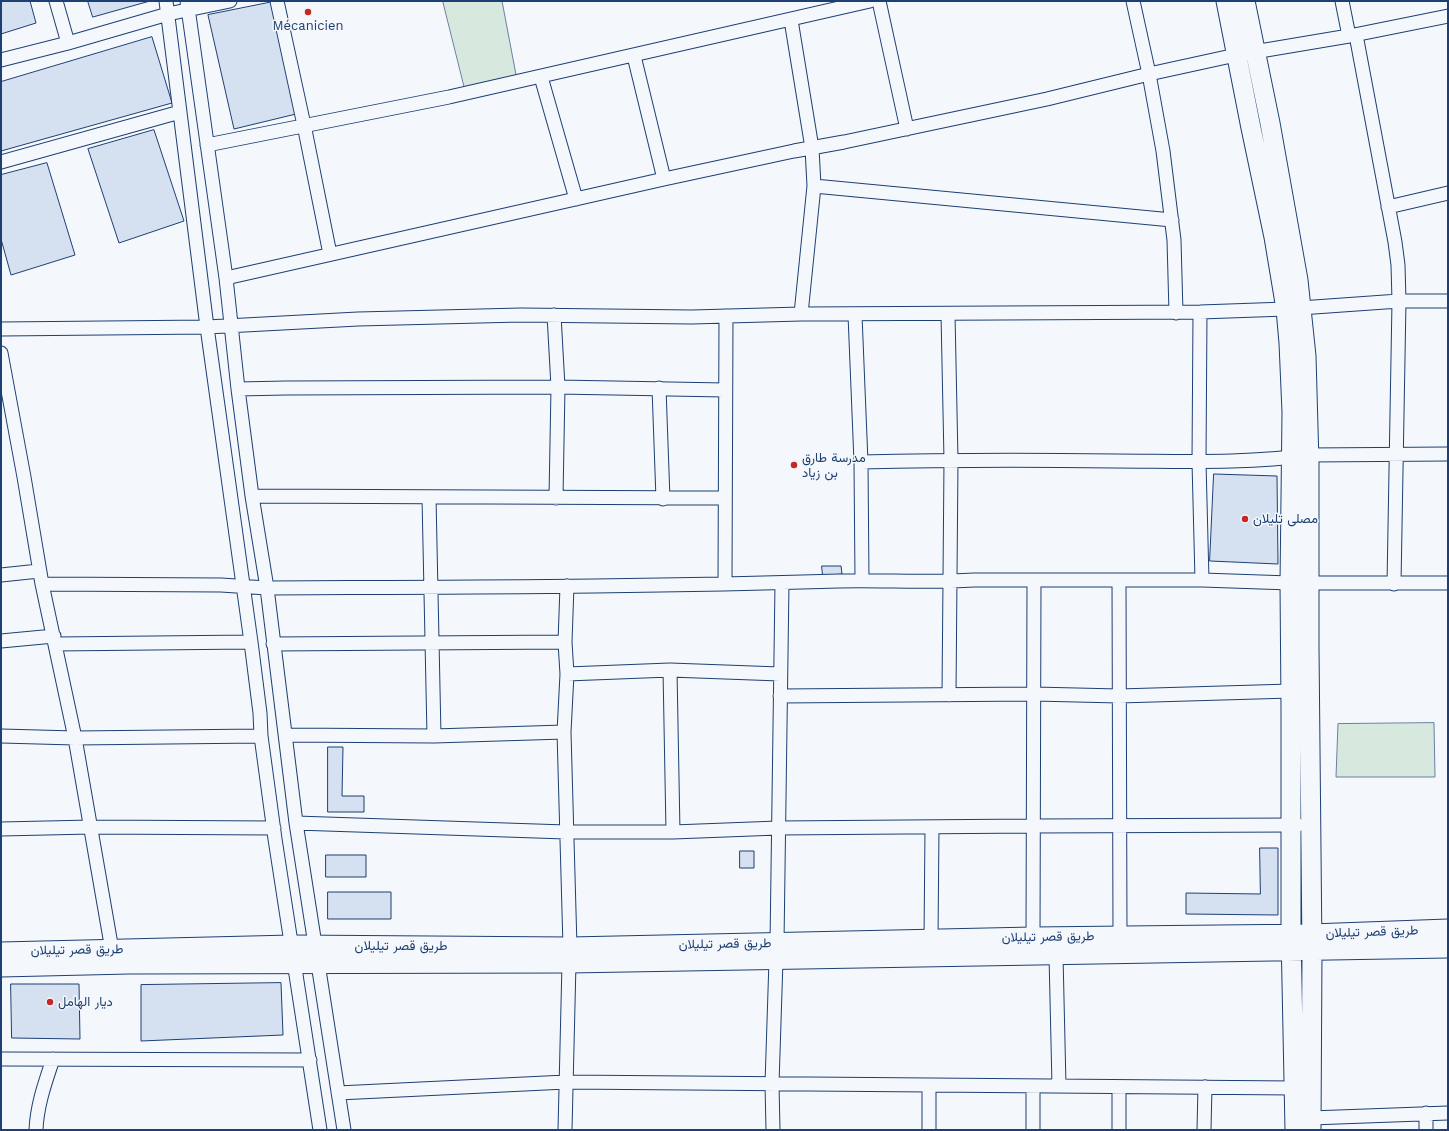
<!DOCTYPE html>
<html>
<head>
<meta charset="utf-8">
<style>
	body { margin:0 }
	#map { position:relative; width:1449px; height:1131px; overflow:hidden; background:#f4f7fb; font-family:"Work Sans",sans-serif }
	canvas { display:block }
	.frame { position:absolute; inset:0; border:2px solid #1d3f73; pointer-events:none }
</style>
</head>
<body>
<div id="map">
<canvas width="1449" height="1131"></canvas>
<div class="frame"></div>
</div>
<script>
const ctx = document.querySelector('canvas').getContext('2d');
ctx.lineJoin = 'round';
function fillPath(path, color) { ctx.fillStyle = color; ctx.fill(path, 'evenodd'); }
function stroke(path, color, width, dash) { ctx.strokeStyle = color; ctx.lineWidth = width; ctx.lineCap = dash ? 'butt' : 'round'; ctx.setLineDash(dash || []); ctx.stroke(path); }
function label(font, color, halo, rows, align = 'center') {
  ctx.font = font + ' "Work Sans",Vazirmatn,sans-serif'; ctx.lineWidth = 3; ctx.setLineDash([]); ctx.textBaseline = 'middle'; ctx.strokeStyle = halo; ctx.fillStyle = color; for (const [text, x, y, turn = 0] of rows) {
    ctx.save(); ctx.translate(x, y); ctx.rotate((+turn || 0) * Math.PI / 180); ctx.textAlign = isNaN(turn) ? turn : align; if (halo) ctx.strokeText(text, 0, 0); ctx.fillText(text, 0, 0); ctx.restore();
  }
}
const green = new Path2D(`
	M443,1H502L517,80L465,89Z
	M1434,723L1435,777H1336L1338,724Z`);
fillPath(green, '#d7e8df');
stroke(green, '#687fa3', 1);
const building = new Path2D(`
	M1,1H30L36,23L1,34Z
	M88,1H150L93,17Z
	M273,2L296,114L234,129L208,15Z
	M152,37L172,103L1,151V82Z
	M154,130L184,221L119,243L88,149Z
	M47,163L75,255L11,275L1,239V175Z
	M1214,474L1277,476L1278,564L1210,561Z
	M822,566H841L842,574L823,576Z
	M328,747H343L342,796H364V812H328Z
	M1260,848H1278V915L1186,914V893L1260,894Z
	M740,851H754V868H740Z
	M326,855H366V877H326Z
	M328,892H391V919H328Z
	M281,983L283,1035L141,1041V985Z
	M11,984H79L80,1039L12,1038Z`);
fillPath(building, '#d5e0f0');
stroke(building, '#1d3f73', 1);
const street = new Path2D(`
	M56,1L68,43
	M166,1L207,327L251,642L260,713L261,736L275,839L320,1130
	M187,1L226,278L238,389L252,496L267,588L296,823L344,1130
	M277,1L304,125L330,254
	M879,1L907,129
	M1133,1L1149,74L1163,151L1174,240L1176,313
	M1342,1L1349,36
	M791,20L812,148L814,186L801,314
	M1356,35L1395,242L1398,265L1399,301L1394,584
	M634,56L664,179
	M1,60L68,43L168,14L230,1
	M541,77L576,199
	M207,145L449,97L870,1
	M1,162L180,112
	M814,186L1172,220
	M1388,207L1448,193
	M226,278L664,179L794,151L844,142L1047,99L1149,74L1236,55L1349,36L1448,16
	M1200,312L1199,462L1202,580
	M948,314L951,460L949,695
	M554,315L558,387L556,498
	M855,315L861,462L862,581
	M1,329L207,327L358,319L521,315L692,317L801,314L1200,312L1286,309L1399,301H1448
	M1,353L24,477L42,584L75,738L112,950
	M659,388L663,499
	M238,389L286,388L558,387L725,390
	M861,462C945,460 1030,460 1115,461C1178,461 1246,464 1309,455L1448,454
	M252,496L725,498
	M429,497L434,736
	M1,575L39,571
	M1119,580L1120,937
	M42,584L221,585L267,588C458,587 649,587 839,581C884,580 929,583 974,580H1202L1290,583H1448
	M725,584L726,316
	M567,586L565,642L567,674L564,732L570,947
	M1,641L54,636
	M55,644L251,642
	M273,644L565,642
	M670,670L673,832
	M567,674L670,670L780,674
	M780,696L1034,694L1119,696L1291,691
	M286,735L434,736L564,732
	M1,736L75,738L261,736
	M296,823L566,832H673L778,828L1033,826L1298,825
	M1,829L91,827L274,828
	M1033,937L1034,580
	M931,940L932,827
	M777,943L782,583
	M1056,955L1059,1086
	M1,1059L310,1060
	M929,1085V1130
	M1119,1087V1130
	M338,1093L566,1082L1294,1088
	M1426,1113V1130
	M1311,1118L1448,1113
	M36,1130C37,1105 45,1083 53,1059
	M565,1130L569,963
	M773,1130L772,1084L776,960
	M1033,1130V1086
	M1204,1130L1205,1087`);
const secondary = new Path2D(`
	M1226,1L1251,128L1274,237L1286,309L1289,343L1292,412L1290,583L1291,709V934L1295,1130
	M1245,1L1270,123L1298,280L1306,356L1309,463V647L1312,951L1311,1130
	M1,952L292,945L570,947L1033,937L1311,934L1448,929
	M1,967L129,964L569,963L1448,948`);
stroke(street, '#1d3f73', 15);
stroke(secondary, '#1d3f73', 21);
stroke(street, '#f4f7fb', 13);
stroke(secondary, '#f4f7fb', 19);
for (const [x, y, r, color] of [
	[308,12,4,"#c62828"],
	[794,465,4,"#c62828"],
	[1245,519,4,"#c62828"],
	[50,1002,4,"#c62828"]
]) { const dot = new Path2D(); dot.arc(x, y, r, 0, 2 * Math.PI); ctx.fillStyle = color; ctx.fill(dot); stroke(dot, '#f4f7fb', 1.5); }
label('13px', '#1d3f73', '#f4f7fb', [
	["Mécanicien",308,26,"center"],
	["مدرسة طارق",802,458],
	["بن زياد",802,473],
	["مصلى تليلان",1253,519],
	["ديار الهامل",58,1002]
], 'left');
label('13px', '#1d3f73', '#f4f7fb', [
	["طريق قصر تيليلان",1372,932,-2],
	["طريق قصر تيليلان",1048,937,-1],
	["طريق قصر تيليلان",725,944,-1],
	["طريق قصر تيليلان",401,946],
	["طريق قصر تيليلان",77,950,-1]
]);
</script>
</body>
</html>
